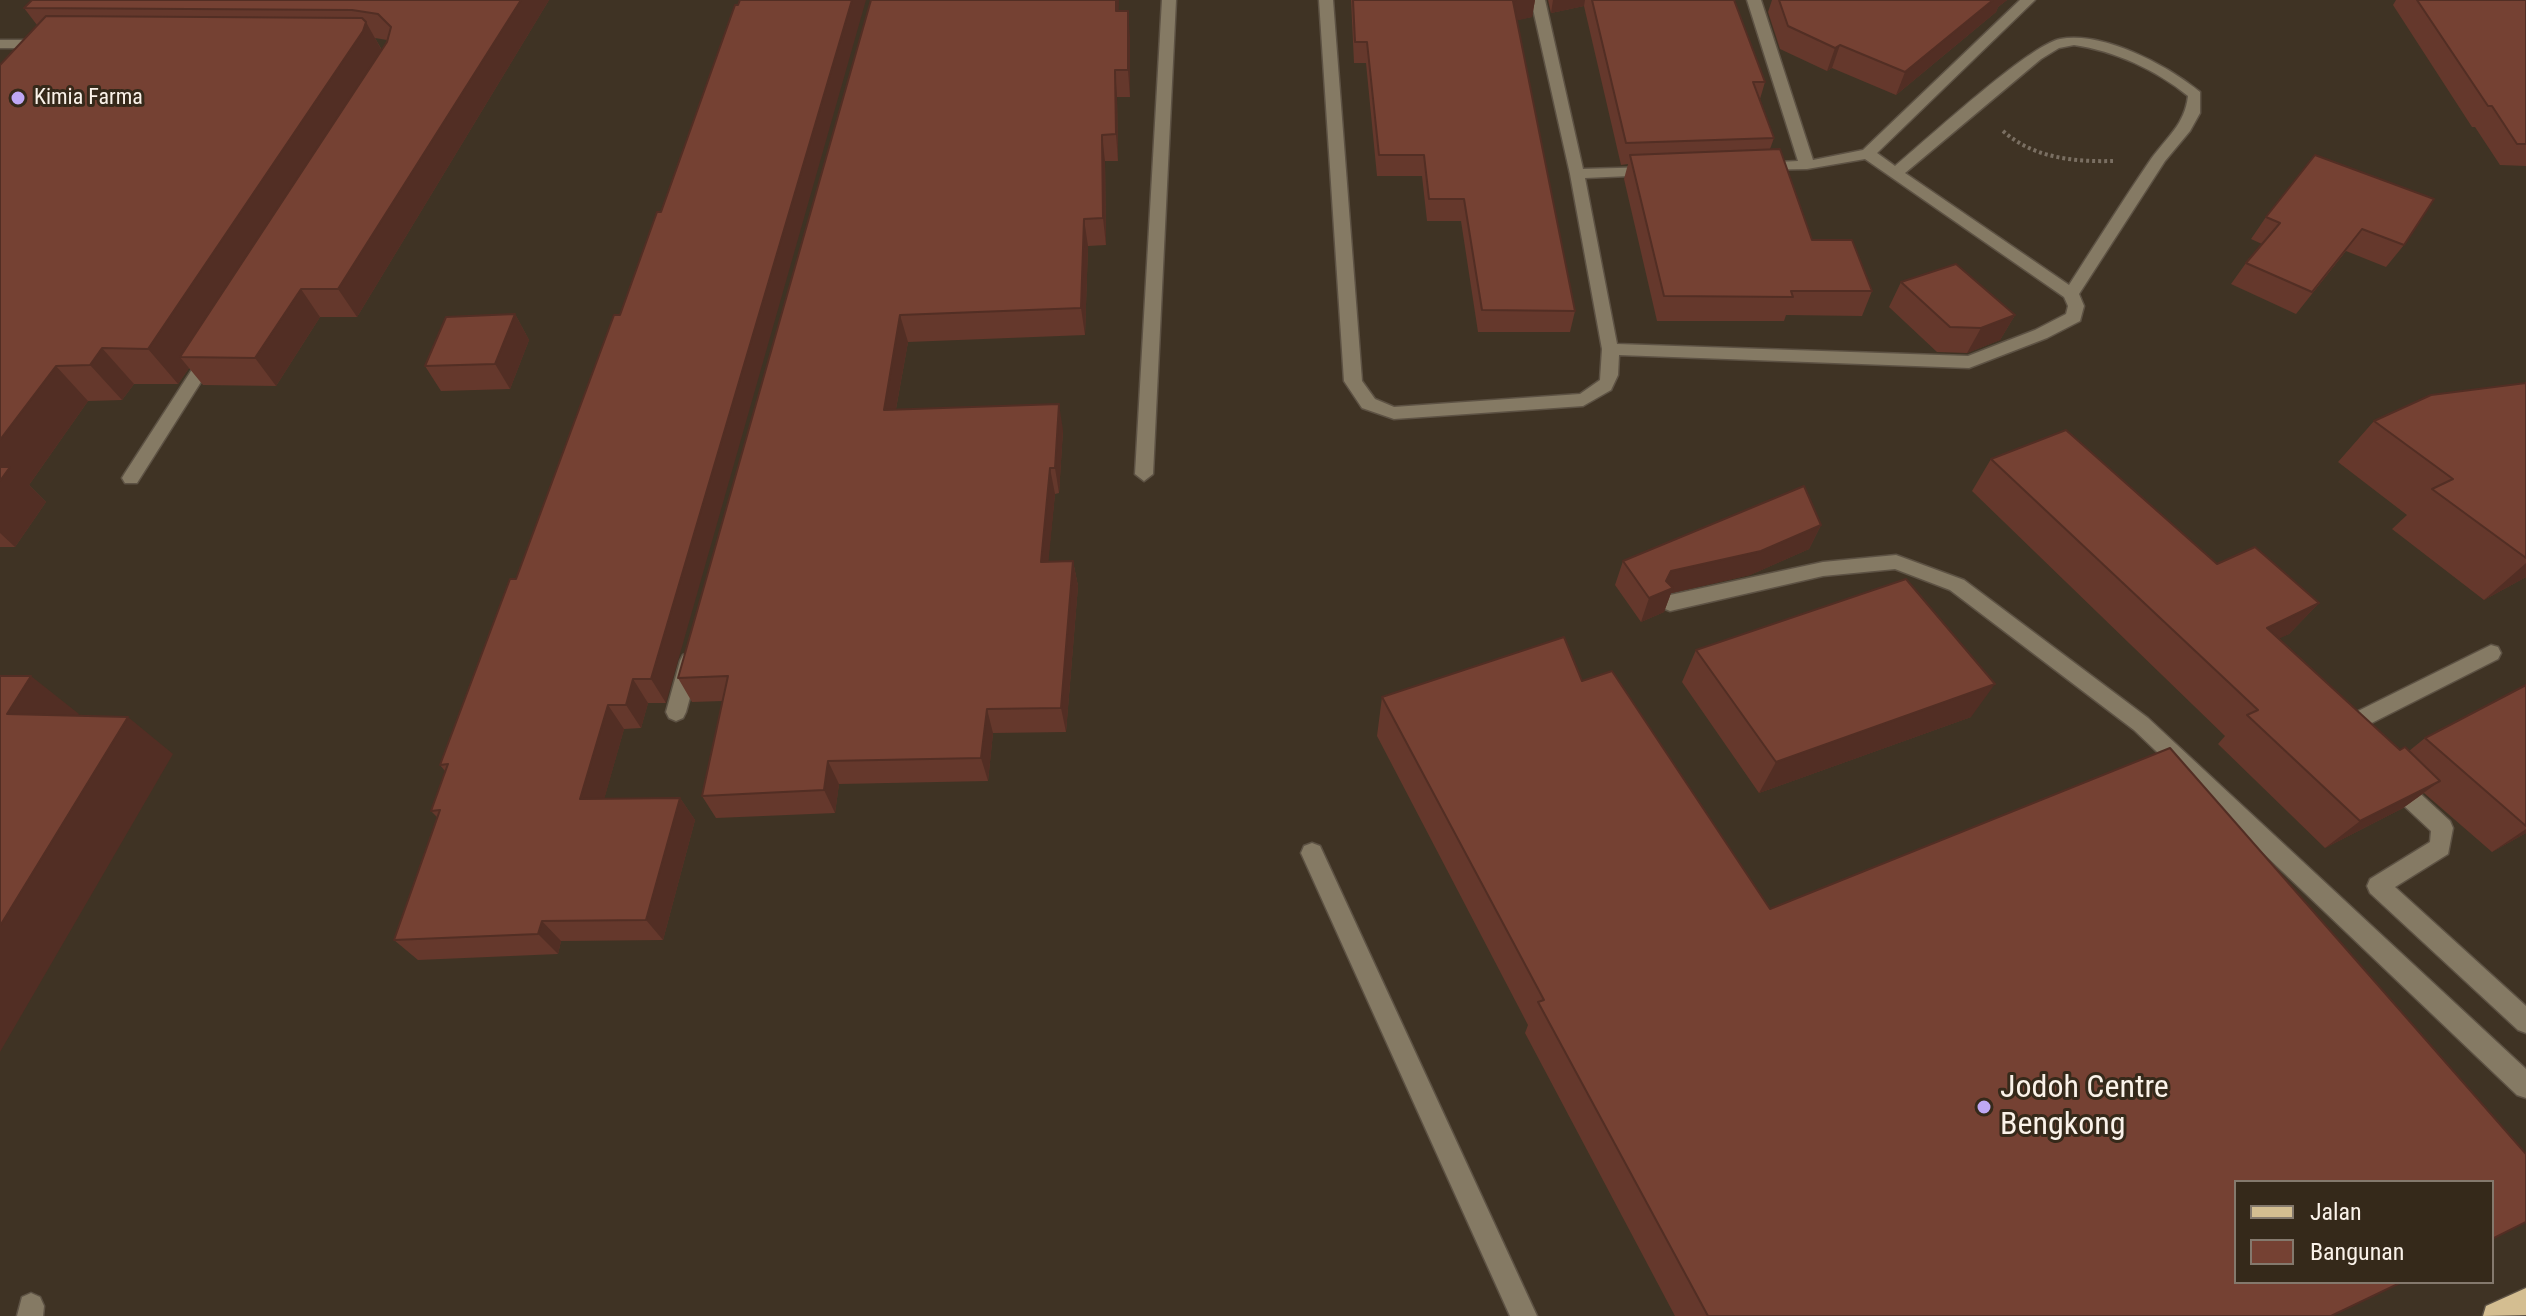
<!DOCTYPE html>
<html>
<head>
<meta charset="utf-8">
<style>
	body { margin:0 }
	#map { position:relative; width:2526px; height:1316px; overflow:hidden; background:#3f3324; font-family:"Roboto Condensed",sans-serif }
	canvas { display:block }
	.legend { position:absolute; left:2234px; top:1180px; width:260px; height:104px; box-sizing:border-box; background:#35291a; border:2px solid #84796d; margin:0; padding:10px 14px; list-style:none; font-size:24px; color:#faf2e9 }
	.legend li { display:flex; align-items:center; gap:16px; height:40px }
	.legend b { width:40px; border:2px solid #84796d }
</style>
</head>
<body>
<div id="map">
<canvas width="2526" height="1316"></canvas>
<ul class="legend">
<li><b style="height:10px;background:#d4be91"></b>Jalan</li>
<li><b style="height:22px;background:#754133"></b>Bangunan</li>
</ul>
</div>
<script>
const ctx = document.querySelector('canvas').getContext('2d');
ctx.lineJoin = 'round';
function stroke(path, color, width, dash) { ctx.strokeStyle = color; ctx.lineWidth = width; ctx.lineCap = dash ? 'butt' : 'round'; ctx.setLineDash(dash || []); ctx.stroke(path); }
function fillPath(path, color) { ctx.fillStyle = color; ctx.fill(path, 'evenodd'); }
function label(font, color, halo, rows, align = 'center') {
  ctx.font = font + ' "Roboto Condensed",sans-serif'; ctx.lineWidth = 6; ctx.setLineDash([]); ctx.textBaseline = 'middle'; ctx.strokeStyle = halo; ctx.fillStyle = color; for (const [text, x, y, turn = 0] of rows) {
    ctx.save(); ctx.translate(x, y); ctx.rotate((+turn || 0) * Math.PI / 180); ctx.textAlign = isNaN(turn) ? turn : align; if (halo) ctx.strokeText(text, 0, 0); ctx.fillText(text, 0, 0); ctx.restore();
  }
}
const minor = new Path2D(`
	M1162,0H1176L1153,474L1144,481L1135,474Z
	M1319,0H1333L1362,381L1375,399L1394,407L1580,394L1600,380L1602,349L1570,174L1531,0H1545L1583,169L1651,167L1658,171L1651,175L1585,178L1617,344L1968,356L2035,330L2066,314L2068,306L2064,297L1865,159L1807,169L1754,170L1752,167L1759,163L1798,161L1747,0H1761L1813,160L1863,150L2020,0H2035L1877,153L1895,166C1925,141 2029,45 2060,39C2103,31 2167,65 2200,92V113L2190,131L2165,161L2079,294L2084,306L2080,321L2047,338L1969,368L1619,355L1618,375L1611,390L1583,406L1394,419L1362,408L1344,381ZM2074,45C2115,51 2156,70 2188,96C2185,124 2167,137 2151,159C2123,200 2096,243 2069,285L1905,173L2041,59L2059,48Z
	M0,40H44L51,44L44,48H0Z
	M210,349L218,355L137,483H125L122,478L125,473L204,351Z
	M1896,555L1964,580L2148,718L2526,1069V1098L2517,1095L2134,730L1950,590L1895,569L1823,576L1670,611L1663,608L1660,603L1663,598L1670,595L1823,562Z
	M2491,645L2498,647L2501,653L2498,659L2348,735L2341,738L2334,735L2331,729L2334,723Z
	M690,653L697,655L700,661L686,712L683,718L676,721L669,718L666,712L680,661L683,655Z
	M2393,773L2401,776L2450,821L2453,828L2448,854L2395,887L2526,1006V1033L2518,1030L2370,893L2367,886L2370,879L2430,842L2431,831L2385,788L2382,782L2385,776Z
	M1312,843L1320,846L1537,1316H1510L1301,853L1304,846Z
	M31,1293L40,1297L44,1306L43,1316H17L22,1297Z`);
const major = new Path2D(`
	M2526,1288V1315L2483,1316L2486,1306Z`);
stroke(minor, '#5d5244', 3);
stroke(major, '#5d5244', 3);
stroke(new Path2D(`
	M2003,131C2033,158 2074,162 2113,161`), '#7a6f62', 4, [3, 3]);
fillPath(minor, '#857a64');
fillPath(major, '#d4be91');
fillPath(new Path2D(`
	M549,0L357,317H320L276,386L203,385L189,368L178,384H134L122,400L88,401L29,485L46,502L15,547H0V65L37,25L24,8ZM375,38L387,40L382,50Z
	M871,0L1119,11L1130,37V97H1117L1118,161H1105L1106,245L1088,246L1085,335L908,342L896,409L1063,430L1059,493L1055,494L1048,561H1073L1078,586L1066,732L993,733L988,781L839,784L835,813L716,818L702,796L723,701L692,702L678,678Z
	M1351,0H1535L1532,17L1517,20L1575,311L1570,332H1478L1461,221H1427L1422,176H1377L1366,63H1354Z
	M1548,0H1734L1765,82L1760,99L1774,138L1770,149L1812,240L1872,291L1862,316L1786,315L1784,321H1657L1624,179L1628,164L1621,165L1584,6L1551,13Z
	M1772,0H2007L1998,7L1996,12L1896,95L1832,68L1827,71L1780,49L1768,12Z
	M2396,0H2526V166L2500,165L2475,127H2472L2393,5Z
	M2315,155L2404,245L2386,267L2346,251L2296,314L2231,284L2246,263L2262,244L2251,239L2266,217Z
	M1901,282L2015,315L2000,340L1967,353L1937,352L1889,307Z
	M515,314L529,340L510,389L441,391L425,366Z
	M614,315L666,703H648L641,728L624,729L604,799L680,798L695,820L663,940L561,941L558,954L418,960L394,940L437,817L431,811L445,771L440,765L516,579Z
	M2526,383V577L2484,600L2392,529L2407,515L2338,462L2374,421Z
	M1991,459L2217,564L2319,603L2289,634L2279,638L2400,750L2409,751L2425,738L2526,685V833L2492,852L2424,793L2403,808L2325,848L2218,744L2225,736L1972,491Z
	M1821,525L1809,549L1750,575L1671,593L1664,612L1641,622L1615,585L1623,561Z
	M1696,650L1971,717L1759,793L1682,682Z
	M1582,681L1770,909L2331,1316H1675L1525,1033L1528,1025L1377,736L1382,697Z`), '#65382c');
fillPath(new Path2D(`
	M521,0H549L357,317L338,289Z
	M852,0H866L666,703L651,679Z
	M1116,0H1119L1118,38L1116,11Z
	M1516,0H1535L1532,17L1510,22L1513,1Z
	M1553,0H1585L1584,6L1551,13Z
	M1993,0H2007L1998,7L1996,12L1896,95L1905,72Z
	M1128,11L1130,37V97L1128,70Z
	M366,22L386,58L180,357L189,368L178,384L148,349Z
	M1840,45L1832,68L1827,71L1835,48Z
	M1115,70L1117,97L1118,161L1116,134Z
	M1102,135L1105,161L1106,245L1103,218Z
	M1084,219L1088,246L1085,335L1081,308Z
	M301,289L320,317L276,386L255,358Z
	M515,314L529,340L510,389L495,364Z
	M900,315L908,342L891,436L884,410Z
	M2015,315L2000,340L1967,353L1981,328Z
	M102,348L134,384L122,400L90,365Z
	M56,366L88,401L29,485L46,502L15,547L0,533V440Z
	M1059,404L1063,430L1059,493L1055,468Z
	M1050,468L1055,494L1046,587L1041,562Z
	M1821,525L1809,549L1750,575L1671,593L1664,612L1641,622L1649,598L1671,571Z
	M1073,561L1078,586L1066,732L1061,708Z
	M2526,563V577L2484,600Z
	M2319,603L2289,634L2237,658L2267,628Z
	M31,676L79,714L56,751L7,714Z
	M633,679L648,703L641,728L626,705Z
	M1995,684L1971,717L1759,793L1776,762Z
	M608,705L624,729L598,821L580,799Z
	M987,709L993,733L988,781L981,758Z
	M128,717L173,754L0,1052V926Z
	M828,761L839,784L835,813L824,790Z
	M2440,781L2403,808L2325,848L2360,821Z
	M680,798L695,820L663,940L646,920Z
	M2526,829V833L2492,852Z
	M542,921L561,941L558,954L538,934Z`), '#522e24');
const building = new Path2D(`
	M32,0H521L338,289H301L255,358L180,357L387,42L391,27L378,14L352,10L24,8Z
	M740,0H852L651,679H633L626,705H608L580,799L680,798L646,920L542,921L538,934L394,940L440,810L431,811L448,764L440,765L510,579H516L614,315H620L657,212H661L735,5H738Z
	M871,0H1116V11H1128V70H1115L1116,134L1102,135L1103,218L1084,219L1081,308L900,315L884,410L1059,404L1055,468H1050L1041,562L1073,561L1061,708L987,709L981,758L828,761L824,790L702,796L728,676L678,678Z
	M1353,0H1516L1513,1L1575,311L1482,310L1464,199H1429L1424,155H1379L1367,42H1355Z
	M1592,0H1734L1765,82H1753L1774,138L1626,143Z
	M1779,0H1993L1905,72L1840,45L1835,48L1788,26Z
	M2417,0H2526V144H2517L2492,106H2488Z
	M46,16L362,18L366,22L363,31L148,349L102,348L90,365L56,366L0,440V65Z
	M1780,149L1812,240H1852L1872,291H1791L1793,297L1664,296L1630,155Z
	M2315,155L2434,199L2404,245L2362,229L2312,292L2246,263L2280,223L2266,217Z
	M1956,264L2015,315L1981,328L1950,327L1901,282Z
	M515,314L495,364L425,366L446,317Z
	M2526,383V558L2432,489L2453,479L2374,421L2431,395Z
	M2066,430L2217,564L2255,547L2319,603L2267,628L2400,750L2405,747L2440,781L2360,821L2247,715L2258,710L1991,459Z
	M0,467H10L0,481Z
	M1804,486L1821,525L1761,551L1671,571L1666,581L1673,588L1649,598L1623,561Z
	M1906,579L1995,684L1776,762L1696,650Z
	M1564,637L1582,681L1612,671L1770,909L2170,748L2526,1154V1222L2492,1239V1182H2236V1282H2402L2331,1316H1708L1538,1002L1544,1000L1382,697Z
	M0,676H31L7,714L128,717L0,926Z
	M2526,685V826L2425,738Z`);
fillPath(building, '#754133');
stroke(building, '#522e24', 2);
for (const [x, y, r, color] of [
	[18,98,8,"#bfa8f4"],
	[1984,1107,8,"#bfa8f4"]
]) { const dot = new Path2D(); dot.arc(x, y, r, 0, 2 * Math.PI); ctx.fillStyle = color; ctx.fill(dot); stroke(dot, '#35291a', 3); }
label('22px', '#faf2e9', '#35291a', [
	["Kimia Farma",34,98]
], 'left');
label('32px', '#faf2e9', '#35291a', [
	["Jodoh Centre",2000,1089],
	["Bengkong",2000,1126]
], 'left');
</script>
</body>
</html>
